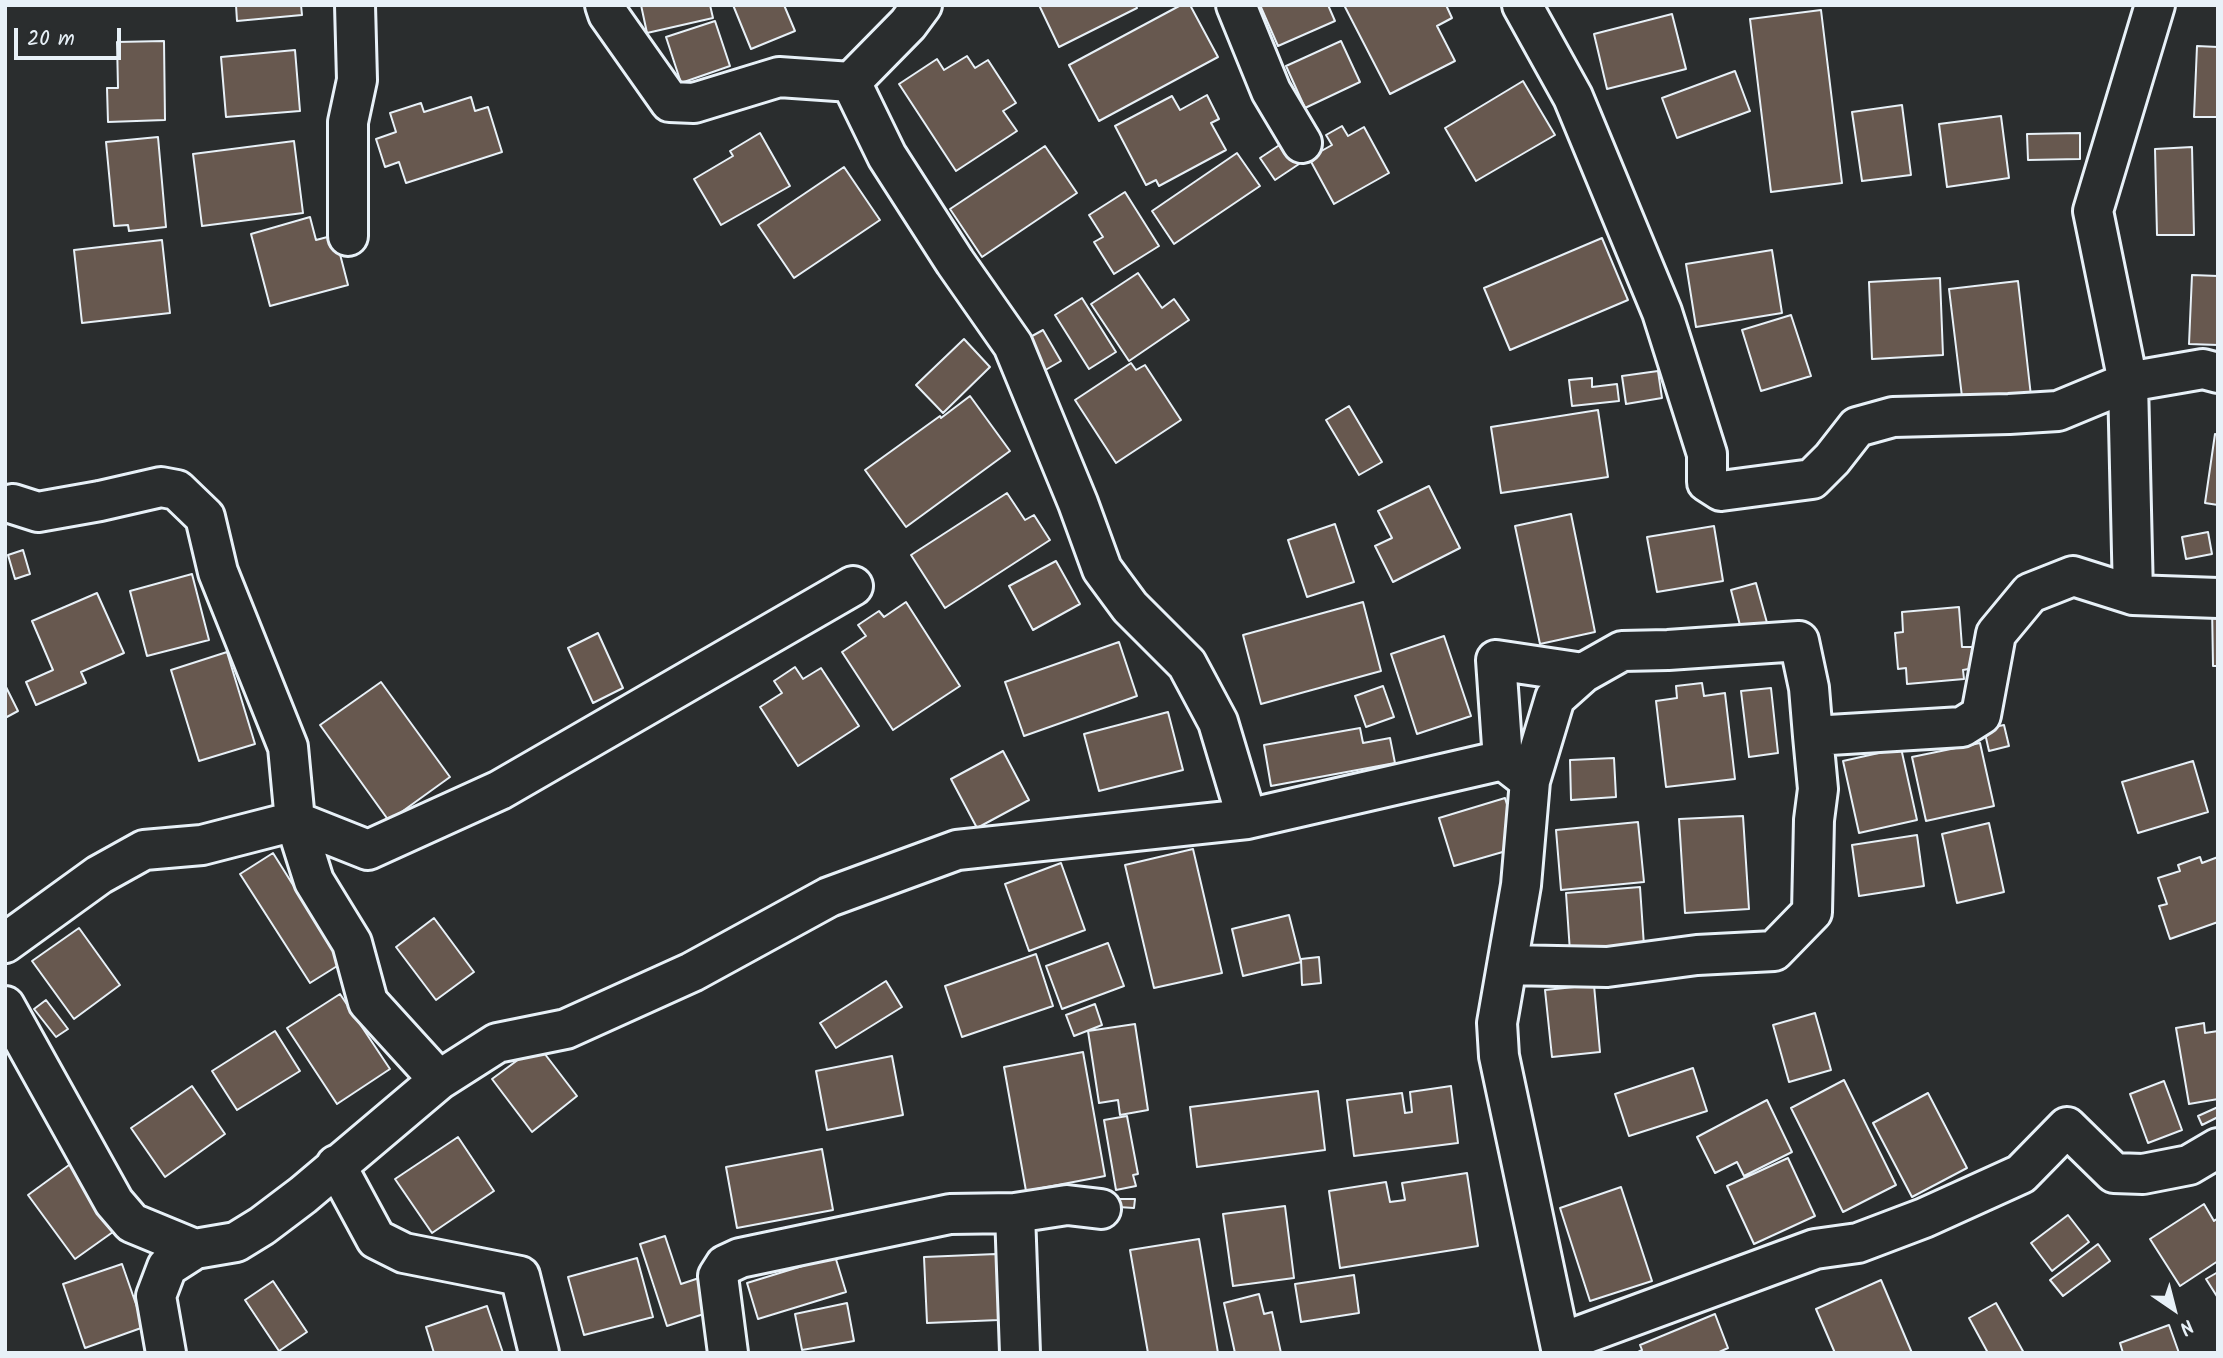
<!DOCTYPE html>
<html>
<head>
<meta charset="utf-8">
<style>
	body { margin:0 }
	#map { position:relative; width:2223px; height:1358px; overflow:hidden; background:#2a2d2e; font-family:Kalam,sans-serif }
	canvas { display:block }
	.frame { position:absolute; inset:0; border:7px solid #e8f1f8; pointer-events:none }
	.north { position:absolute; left:2139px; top:1274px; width:70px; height:70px; -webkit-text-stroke:5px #2a2d2e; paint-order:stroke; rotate:145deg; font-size:19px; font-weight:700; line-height:28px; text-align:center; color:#e8f1f8 }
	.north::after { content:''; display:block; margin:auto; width:24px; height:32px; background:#e8f1f8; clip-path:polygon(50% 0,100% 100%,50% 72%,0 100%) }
	.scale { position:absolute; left:14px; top:28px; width:107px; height:32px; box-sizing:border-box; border:4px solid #e8f1f8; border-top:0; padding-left:9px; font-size:21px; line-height:24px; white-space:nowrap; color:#e8f1f8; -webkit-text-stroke:5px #2a2d2e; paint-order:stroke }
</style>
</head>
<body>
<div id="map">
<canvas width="2223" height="1358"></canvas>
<div class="frame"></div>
<div class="north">N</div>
<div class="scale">20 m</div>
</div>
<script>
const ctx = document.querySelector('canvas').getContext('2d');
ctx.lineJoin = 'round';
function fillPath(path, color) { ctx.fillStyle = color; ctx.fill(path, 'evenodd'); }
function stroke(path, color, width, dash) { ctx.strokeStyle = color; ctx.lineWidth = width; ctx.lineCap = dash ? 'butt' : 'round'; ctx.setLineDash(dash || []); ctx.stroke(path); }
const building = new Path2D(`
	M236,5H301L302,15L237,21Z
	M641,5H710L713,18L647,33Z
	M733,5H784L795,31L751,49Z
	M1039,5H1135L1137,8L1059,47Z
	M1181,5H1190L1218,57L1099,121L1069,65Z
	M1260,5H1328L1335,21L1278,46Z
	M1344,5H1446L1452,18L1437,26L1455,61L1390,94Z
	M1821,10L1842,183L1771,192L1750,19Z
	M1672,14L1686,69L1607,89L1594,34Z
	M715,21L730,66L681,83L666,37Z
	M164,41L165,120L108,122L107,88H118L117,42Z
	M1341,41L1360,82L1305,108L1286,66Z
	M2197,46L2218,47V117H2194Z
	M295,50L300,111L226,117L221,57Z
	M967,56L975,68L988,60L1016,103L1003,111L1017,131L956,171L899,84L937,59L944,70Z
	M1735,71L1750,111L1677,138L1662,98Z
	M1523,81L1555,135L1476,181L1445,128Z
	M1207,95L1219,119L1211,123L1226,150L1159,186L1156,180L1146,185L1115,126L1172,96L1180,110Z
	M471,97L475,111L488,107L502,152L406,183L399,162L385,167L376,139L396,132L390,113L421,103L424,112Z
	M1902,105L1911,175L1862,181L1852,112Z
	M2001,116L2009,178L1947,187L1939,124Z
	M1342,126L1348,136L1364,127L1389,173L1334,204L1309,158L1332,145L1326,135Z
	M760,133L790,186L721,225L694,179L733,156L730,151Z
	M2080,133V159L2028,160L2027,134Z
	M158,137L166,227L129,231L128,225L114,226L106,142Z
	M294,141L303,213L202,226L193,154Z
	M1284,142L1299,164L1275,180L1260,158Z
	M1045,146L1077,193L982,257L950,209Z
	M2192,147L2194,235H2157L2155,149Z
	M1237,153L1260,186L1174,244L1152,211Z
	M844,167L880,220L794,278L758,225Z
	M1125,192L1159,246L1114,274L1094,242L1103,237L1089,215Z
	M310,217L316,240L335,235L348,285L270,306L251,234Z
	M1602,238L1628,300L1510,350L1484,288Z
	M162,240L170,313L82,323L74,250Z
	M1772,250L1782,313L1696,327L1686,264Z
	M1138,273L1162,308L1174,299L1189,320L1129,361L1091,304Z
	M2192,275L2218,276V345L2189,344Z
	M1940,278L1943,355L1872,359L1869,282Z
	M2018,281L2031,396L1963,405L1949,289Z
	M1082,298L1116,352L1089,369L1055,315Z
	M1791,315L1811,376L1761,391L1742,330Z
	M1043,330L1061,361L1042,372L1023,341Z
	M964,339L990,367L943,413L916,385Z
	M1131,363L1136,370L1145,365L1181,420L1116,463L1075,400Z
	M1658,371L1662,398L1626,404L1622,376Z
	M1592,378V387L1617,384L1619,401L1572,406L1569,380Z
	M970,396L1010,451L906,527L865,470L940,416L941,418Z
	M1349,406L1382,462L1359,475L1326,420Z
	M1598,410L1608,477L1501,493L1491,427Z
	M2215,434L2218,435V505L2205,503Z
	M1429,486L1460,548L1393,582L1375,546L1392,538L1378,511Z
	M1007,493L1025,520L1034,515L1050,540L945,608L911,555Z
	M1571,514L1595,632L1540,644L1515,526Z
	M1335,524L1354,582L1307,597L1288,540Z
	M1714,526L1723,581L1657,592L1647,537Z
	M2208,532L2212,554L2186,559L2182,537Z
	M23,550L30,574L15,579L8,555Z
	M1056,561L1080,604L1033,630L1009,586Z
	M192,574L209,640L147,656L130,591Z
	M1756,583L1769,630L1743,637L1731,590Z
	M97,593L124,653L81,672L86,683L36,705L26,682L53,670L32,621Z
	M906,602L960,686L893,730L842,652L866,636L858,625L879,611L884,617Z
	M1363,602L1381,671L1261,704L1243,635Z
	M2212,605H2218V666H2213Z
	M1959,607L1962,647H1972L1974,668L1963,670L1964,679L1907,684L1906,668L1898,669L1895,633L1903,632L1902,612Z
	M598,633L623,688L593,703L568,648Z
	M1444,636L1471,716L1417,734L1391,654Z
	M1119,642L1137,696L1024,736L1005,682Z
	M227,652L255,744L199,761L171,670Z
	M795,667L803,679L821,668L859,726L798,766L760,707L782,693L774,681Z
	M381,682L450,777L389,821L320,725Z
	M1702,683L1704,696L1725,693L1735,779L1666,787L1656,701L1677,698L1676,686Z
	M5,685L18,711L5,718Z
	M1383,686L1394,717L1366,727L1355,696Z
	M1771,688L1778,753L1749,757L1741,691Z
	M1168,712L1183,770L1099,791L1084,734Z
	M2004,725L2009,746L1989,751L1984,729Z
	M1360,728L1363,743L1390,738L1395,763L1271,786L1264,745Z
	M1980,743L1994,806L1926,821L1912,757Z
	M1901,748L1917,820L1859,833L1843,761Z
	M1003,751L1029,800L977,828L951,779Z
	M1614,758L1616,797L1571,800L1570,760Z
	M2193,761L2208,812L2138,833L2122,782Z
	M1505,798L1520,847L1454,866L1439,818Z
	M1743,816L1749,909L1685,913L1679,819Z
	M1638,822L1644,882L1561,890L1556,830Z
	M1989,823L2004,892L1957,903L1942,834Z
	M1917,835L1924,886L1859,896L1852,845Z
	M1193,849L1222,973L1154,988L1125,865Z
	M273,853L342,963L310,983L240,874Z
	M2200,857L2202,863L2218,857V922L2170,939L2159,906L2167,904L2158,878L2180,871L2178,865Z
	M1061,863L1085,930L1029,951L1005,884Z
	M1640,887L1644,946L1570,952L1566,893Z
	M1289,915L1301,962L1243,976L1232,929Z
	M434,918L474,972L436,1000L396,947Z
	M79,928L120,985L74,1019L32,961Z
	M1108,943L1124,986L1062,1009L1046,966Z
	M1036,954L1053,1006L962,1037L945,986Z
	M1319,957L1321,983L1302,985L1301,959Z
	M886,981L902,1007L836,1048L820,1023Z
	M1594,985L1600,1052L1552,1057L1545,990Z
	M340,994L390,1069L337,1104L287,1028Z
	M46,1000L68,1029L56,1037L34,1009Z
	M1095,1004L1102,1025L1074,1036L1066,1015Z
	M1815,1013L1831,1070L1789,1082L1773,1025Z
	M2204,1023L2205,1033L2218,1031V1099L2189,1104L2176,1028Z
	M1135,1024L1148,1110L1120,1115L1118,1100L1099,1103L1088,1031Z
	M275,1031L300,1071L237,1110L212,1071Z
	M538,1045L577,1096L532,1132L492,1079Z
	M1083,1052L1105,1176L1026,1191L1004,1067Z
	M892,1056L903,1115L827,1130L816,1071Z
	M1693,1068L1707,1111L1629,1136L1615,1094Z
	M1844,1080L1896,1185L1843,1212L1791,1108Z
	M2164,1081L2182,1130L2148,1143L2130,1094Z
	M192,1086L225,1134L165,1177L131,1128Z
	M1451,1086L1458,1143L1354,1156L1347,1100L1402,1093L1405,1113L1412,1112L1410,1092Z
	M1318,1091L1325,1150L1197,1167L1190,1107Z
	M1928,1093L1967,1168L1912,1197L1873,1123Z
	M1767,1100L1792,1152L1744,1176L1737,1162L1715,1173L1697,1137Z
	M2218,1107V1117L2202,1125L2198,1116Z
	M1127,1116L1138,1174L1133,1175L1136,1186L1116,1190L1104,1120Z
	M458,1137L494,1191L432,1233L395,1179Z
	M822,1149L833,1210L737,1228L726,1167Z
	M80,1157L127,1222L75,1259L28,1195Z
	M1788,1158L1815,1216L1754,1244L1727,1186Z
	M1467,1173L1478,1246L1340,1268L1329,1191L1386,1182L1390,1202L1405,1200L1402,1183Z
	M1621,1187L1652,1281L1590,1301L1560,1208Z
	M1118,1199H1135L1134,1208L1118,1207Z
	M2204,1204L2214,1221L2218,1218V1261L2180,1286L2150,1239Z
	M1285,1206L1294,1278L1233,1286L1223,1214Z
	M2068,1215L2089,1242L2052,1271L2031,1243Z
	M665,1236L681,1284L705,1276L716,1310L667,1326L640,1244Z
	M1199,1239L1218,1353H1148L1130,1250Z
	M2098,1244L2110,1261L2063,1296L2050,1280Z
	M996,1254L999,1320L927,1323L924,1257Z
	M835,1256L846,1292L758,1319L747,1283Z
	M637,1258L653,1317L584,1335L568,1277Z
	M122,1264L144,1327L85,1348L63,1284Z
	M2218,1272V1298L2206,1279Z
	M1354,1275L1359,1313L1301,1322L1295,1284Z
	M1881,1280L1912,1353H1835L1816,1309Z
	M273,1281L307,1332L279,1351L245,1300Z
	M1259,1294L1264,1314L1272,1312L1281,1353H1235L1224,1303Z
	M847,1303L854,1341L802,1350L795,1314Z
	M1996,1303L2024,1353H1988L1969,1318Z
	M487,1306L503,1353H434L426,1327Z
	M1715,1314L1728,1348L1717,1353H1636L1642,1350L1640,1345Z
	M2169,1325L2179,1353H2123L2120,1343Z`);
fillPath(building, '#67584f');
stroke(building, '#e8f1f8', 2);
const minor = new Path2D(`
	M605,5L608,14L670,102L694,103L779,77L851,82L908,24L922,5
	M1236,5L1271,91L1302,143
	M1522,5L1573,97L1662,312L1707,454V482L1721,491L1812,479L1832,459L1857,427L1893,417L2009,414L2058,411L2128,382L2203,369L2218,373
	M851,82L887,156L955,262L1013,345L1078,503L1102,569L1130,607L1187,664L1218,722L1247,819
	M348,236V122L357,80L355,5
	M13,504L38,512L100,501L161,487L177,490L205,517L218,572L288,747L295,821L314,881L352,943L368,1002L439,1080
	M2133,595L2128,382L2093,211L2155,5
	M1503,760L1496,660L1583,673
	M1530,781L1521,885L1497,1023L1499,1056L1562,1353
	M5,943L99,875L144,850L202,845L295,821L368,850L500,790L853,586
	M1507,965L1607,967L1697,955L1774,951L1812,912L1814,820L1818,789L1813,736
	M5,1006L114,1202L132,1223L195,1249
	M336,1165L376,1239L404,1253L520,1276L539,1353
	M1015,1213L1020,1353
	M1560,1343L1815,1249L1858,1243L1924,1218L2021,1174L2067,1127L2114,1173L2143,1174L2189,1165L2218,1148
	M166,1353L156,1296L167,1267L195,1249L236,1242L262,1226L303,1195L439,1080L497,1043L566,1029L692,972L829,897L957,850L1247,819L1503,760L1530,781L1555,698L1583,673L1622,651L1668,650L1799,641L1809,688L1813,736L1962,727L1981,715L1996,634L2030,593L2073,576L2133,595L2218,598
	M728,1353L718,1276L725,1265L740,1258L950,1214L1015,1213L1067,1205L1101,1209`);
stroke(minor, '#e8f1f8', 44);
stroke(minor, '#2a2d2e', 38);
</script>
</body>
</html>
